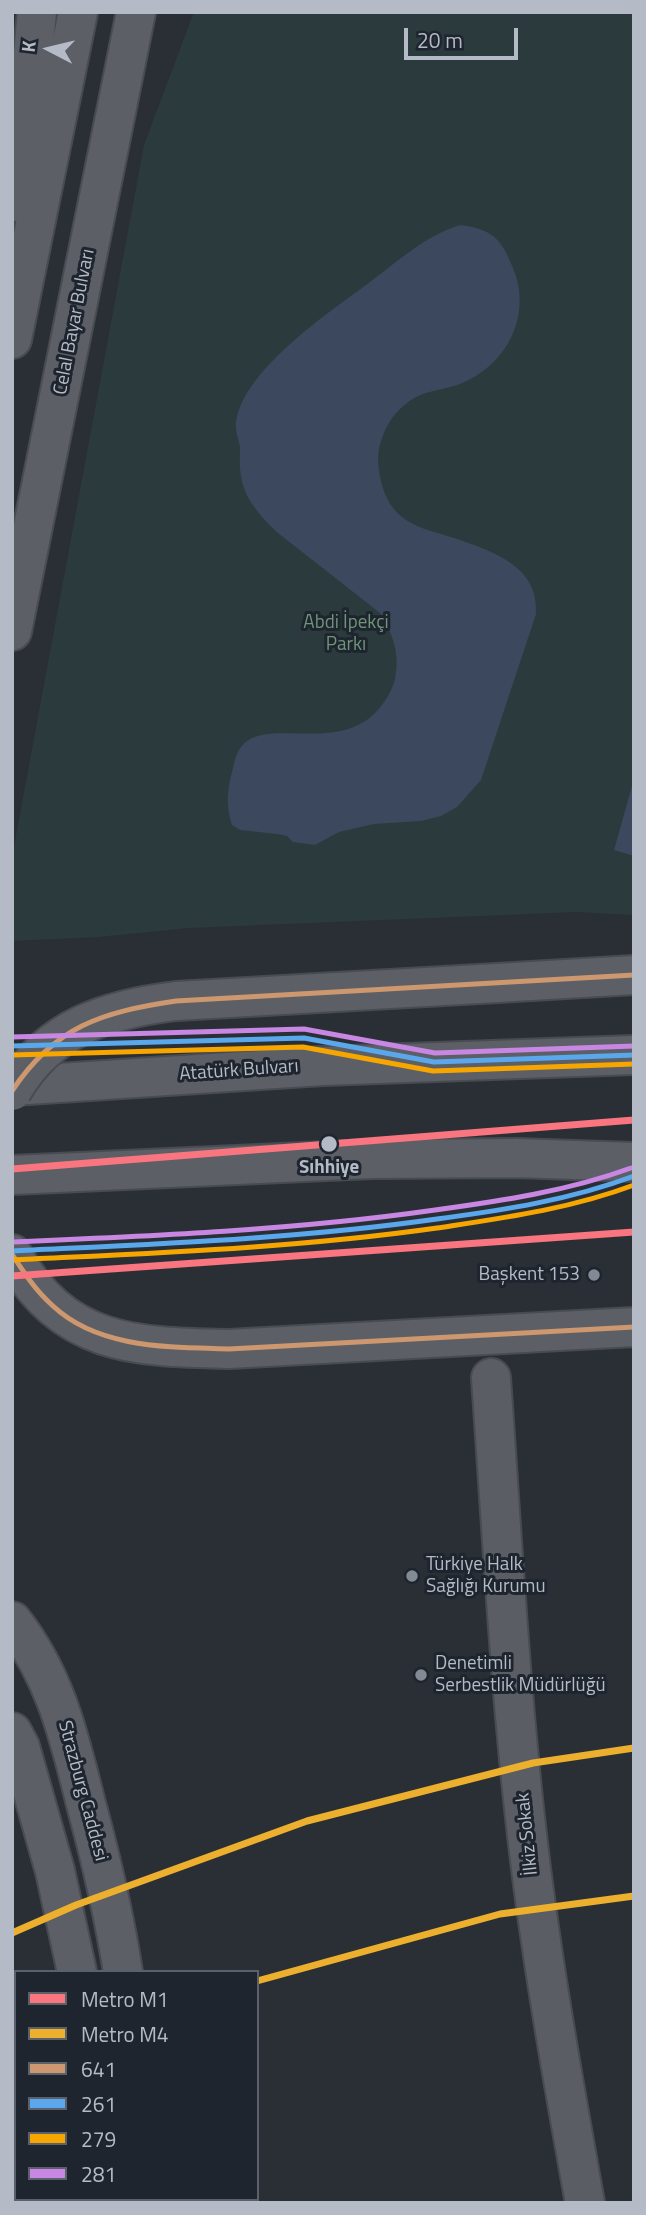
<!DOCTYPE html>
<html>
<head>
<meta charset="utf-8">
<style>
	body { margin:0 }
	#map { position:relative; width:646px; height:2215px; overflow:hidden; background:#2a2f36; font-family:"Titillium Web",sans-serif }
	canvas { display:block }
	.frame { position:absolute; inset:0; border:14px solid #b5bbc6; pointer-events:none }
	.legend { position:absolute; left:14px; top:1970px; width:245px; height:231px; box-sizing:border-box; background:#1e252f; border:2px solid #5a616b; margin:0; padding:9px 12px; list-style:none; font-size:21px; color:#b5bbc6 }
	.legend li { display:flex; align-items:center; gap:14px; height:35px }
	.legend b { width:35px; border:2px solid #5a616b }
	.north { position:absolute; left:14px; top:14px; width:70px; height:70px; -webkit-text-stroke:5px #1e252f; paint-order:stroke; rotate:277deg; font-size:19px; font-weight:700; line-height:28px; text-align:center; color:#b5bbc6 }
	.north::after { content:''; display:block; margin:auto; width:24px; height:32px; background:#b5bbc6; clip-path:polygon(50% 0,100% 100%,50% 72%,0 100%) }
	.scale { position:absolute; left:404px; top:28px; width:114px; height:32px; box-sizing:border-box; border:4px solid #b5bbc6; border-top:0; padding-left:9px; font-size:21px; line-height:24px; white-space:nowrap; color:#b5bbc6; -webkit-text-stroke:5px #1e252f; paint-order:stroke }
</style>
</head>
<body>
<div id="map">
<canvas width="646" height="2215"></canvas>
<div class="frame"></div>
<ul class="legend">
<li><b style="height:9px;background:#f9757f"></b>Metro M1</li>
<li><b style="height:9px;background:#edaf2e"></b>Metro M4</li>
<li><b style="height:9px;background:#cd976f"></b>641</li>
<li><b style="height:9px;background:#5aa8eb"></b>261</li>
<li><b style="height:9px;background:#f7a600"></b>279</li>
<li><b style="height:9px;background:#c787e3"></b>281</li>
</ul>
<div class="north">K</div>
<div class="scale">20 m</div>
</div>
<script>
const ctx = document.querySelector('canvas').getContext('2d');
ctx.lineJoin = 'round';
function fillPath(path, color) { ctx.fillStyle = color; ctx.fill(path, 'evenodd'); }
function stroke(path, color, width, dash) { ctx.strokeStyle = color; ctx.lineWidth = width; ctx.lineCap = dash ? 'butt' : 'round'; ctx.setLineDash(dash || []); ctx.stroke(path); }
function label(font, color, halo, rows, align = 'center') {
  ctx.font = font + ' "Titillium Web",sans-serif'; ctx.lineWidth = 6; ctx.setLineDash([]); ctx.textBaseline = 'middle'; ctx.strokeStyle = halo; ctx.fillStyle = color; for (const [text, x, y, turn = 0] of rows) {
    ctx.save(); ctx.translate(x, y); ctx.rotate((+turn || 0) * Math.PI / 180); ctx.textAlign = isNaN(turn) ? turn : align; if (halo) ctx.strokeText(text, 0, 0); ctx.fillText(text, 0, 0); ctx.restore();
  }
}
fillPath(new Path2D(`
	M194,12H634V915L576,912L189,928L98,937L12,941V857L144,145Z`), '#2b3a3c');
fillPath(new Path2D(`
	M460,225C492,229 501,238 513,268C533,316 506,366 460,384C441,391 422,390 406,404C391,415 383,431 379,449C377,461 379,473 382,485C394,527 426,528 460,540C497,553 539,568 536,614L481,780L457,807L441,816L421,821L374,824L339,832L315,845L293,842L287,836L277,834L240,830L232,825C226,807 227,790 232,772C234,764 236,753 241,747C265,715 336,755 377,711C385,702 392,691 395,679C400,653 393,634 380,613L278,533C262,518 244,499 241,476C239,467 240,458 240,449C240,442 236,435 236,428C235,376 328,313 366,285C396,263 424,236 460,225Z
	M634,779V856L614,850Z`), '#3b485d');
const minor = new Path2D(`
	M491,1378C503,1546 511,1716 533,1884C547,1991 566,2097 585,2203`);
const major = new Path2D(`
	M18,202L37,12
	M12,339L78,12
	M12,631L136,12
	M497,983L634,975
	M12,1086L322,1066L634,1055
	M12,1175L371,1159L516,1158L634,1162
	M12,1254C63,1346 134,1347 229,1349L634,1327
	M12,1621C56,1677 69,1737 86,1804C101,1859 114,1915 123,1972
	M12,1732L20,1747L55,1871L77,1972
	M126,2199V2203
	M168,2199L169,2203`);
stroke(minor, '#484b50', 42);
stroke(major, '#484b52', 42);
stroke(minor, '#5a5d64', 38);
stroke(major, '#5c5f65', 38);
const majorBridge = new Path2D(`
	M12,1091C48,1027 109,1009 176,1001L497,983`);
stroke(majorBridge, '#484b52', 42, []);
stroke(majorBridge, '#5c5f65', 38);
stroke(new Path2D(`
	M12,1091C55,1026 102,1012 176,1001L634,975
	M12,1254C24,1273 36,1291 53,1306C99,1349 170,1347 229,1349L634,1327`), '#cd976f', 5);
stroke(new Path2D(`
	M12,1046L304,1038L434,1062L634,1055
	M12,1251C154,1244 296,1239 437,1219C504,1210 570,1200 634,1176`), '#5aa8eb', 5);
stroke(new Path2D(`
	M12,1055L303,1047L433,1071L634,1064
	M12,1260C154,1253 296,1248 437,1228C503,1218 570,1209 634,1185`), '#f7a600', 5);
stroke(new Path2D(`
	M12,1037L304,1029L435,1053L634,1046
	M12,1242C153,1236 295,1230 435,1210C501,1201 568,1191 631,1168`), '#c787e3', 5);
stroke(new Path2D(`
	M12,1169L634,1120
	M12,1276L634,1232`), '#f9757f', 7);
stroke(new Path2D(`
	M12,1933L76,1905L307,1821L533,1763L634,1748
	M257,1981L500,1914L634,1896`), '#edaf2e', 7);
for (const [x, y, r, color] of [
	[329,1144,9,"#b5bbc6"],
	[594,1275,7,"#848a94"],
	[412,1576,7,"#848a94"],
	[421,1675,7,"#848a94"]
]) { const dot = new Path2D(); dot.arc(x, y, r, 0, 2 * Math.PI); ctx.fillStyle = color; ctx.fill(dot); stroke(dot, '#1e252f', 2.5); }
label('19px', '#b5bbc6', '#1e252f', [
	["Celal Bayar Bulvarı",75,322,-79],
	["Atatürk Bulvarı",239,1071,-4],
	["Strazburg Caddesi",82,1791,75],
	["İlkiz Sokak",528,1834,-96]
]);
label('19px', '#6f9479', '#1e252f', [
	["Abdi İpekçi",346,623],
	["Parkı",346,645]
]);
label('bold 19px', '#b5bbc6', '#1e252f', [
	["Sıhhiye",329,1168]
]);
label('19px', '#b5bbc6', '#1e252f', [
	["Başkent 153",580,1275,"right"],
	["Türkiye Halk",426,1565],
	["Sağlığı Kurumu",426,1587],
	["Denetimli",435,1664],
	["Serbestlik Müdürlüğü",435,1686]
], 'left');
</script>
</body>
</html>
